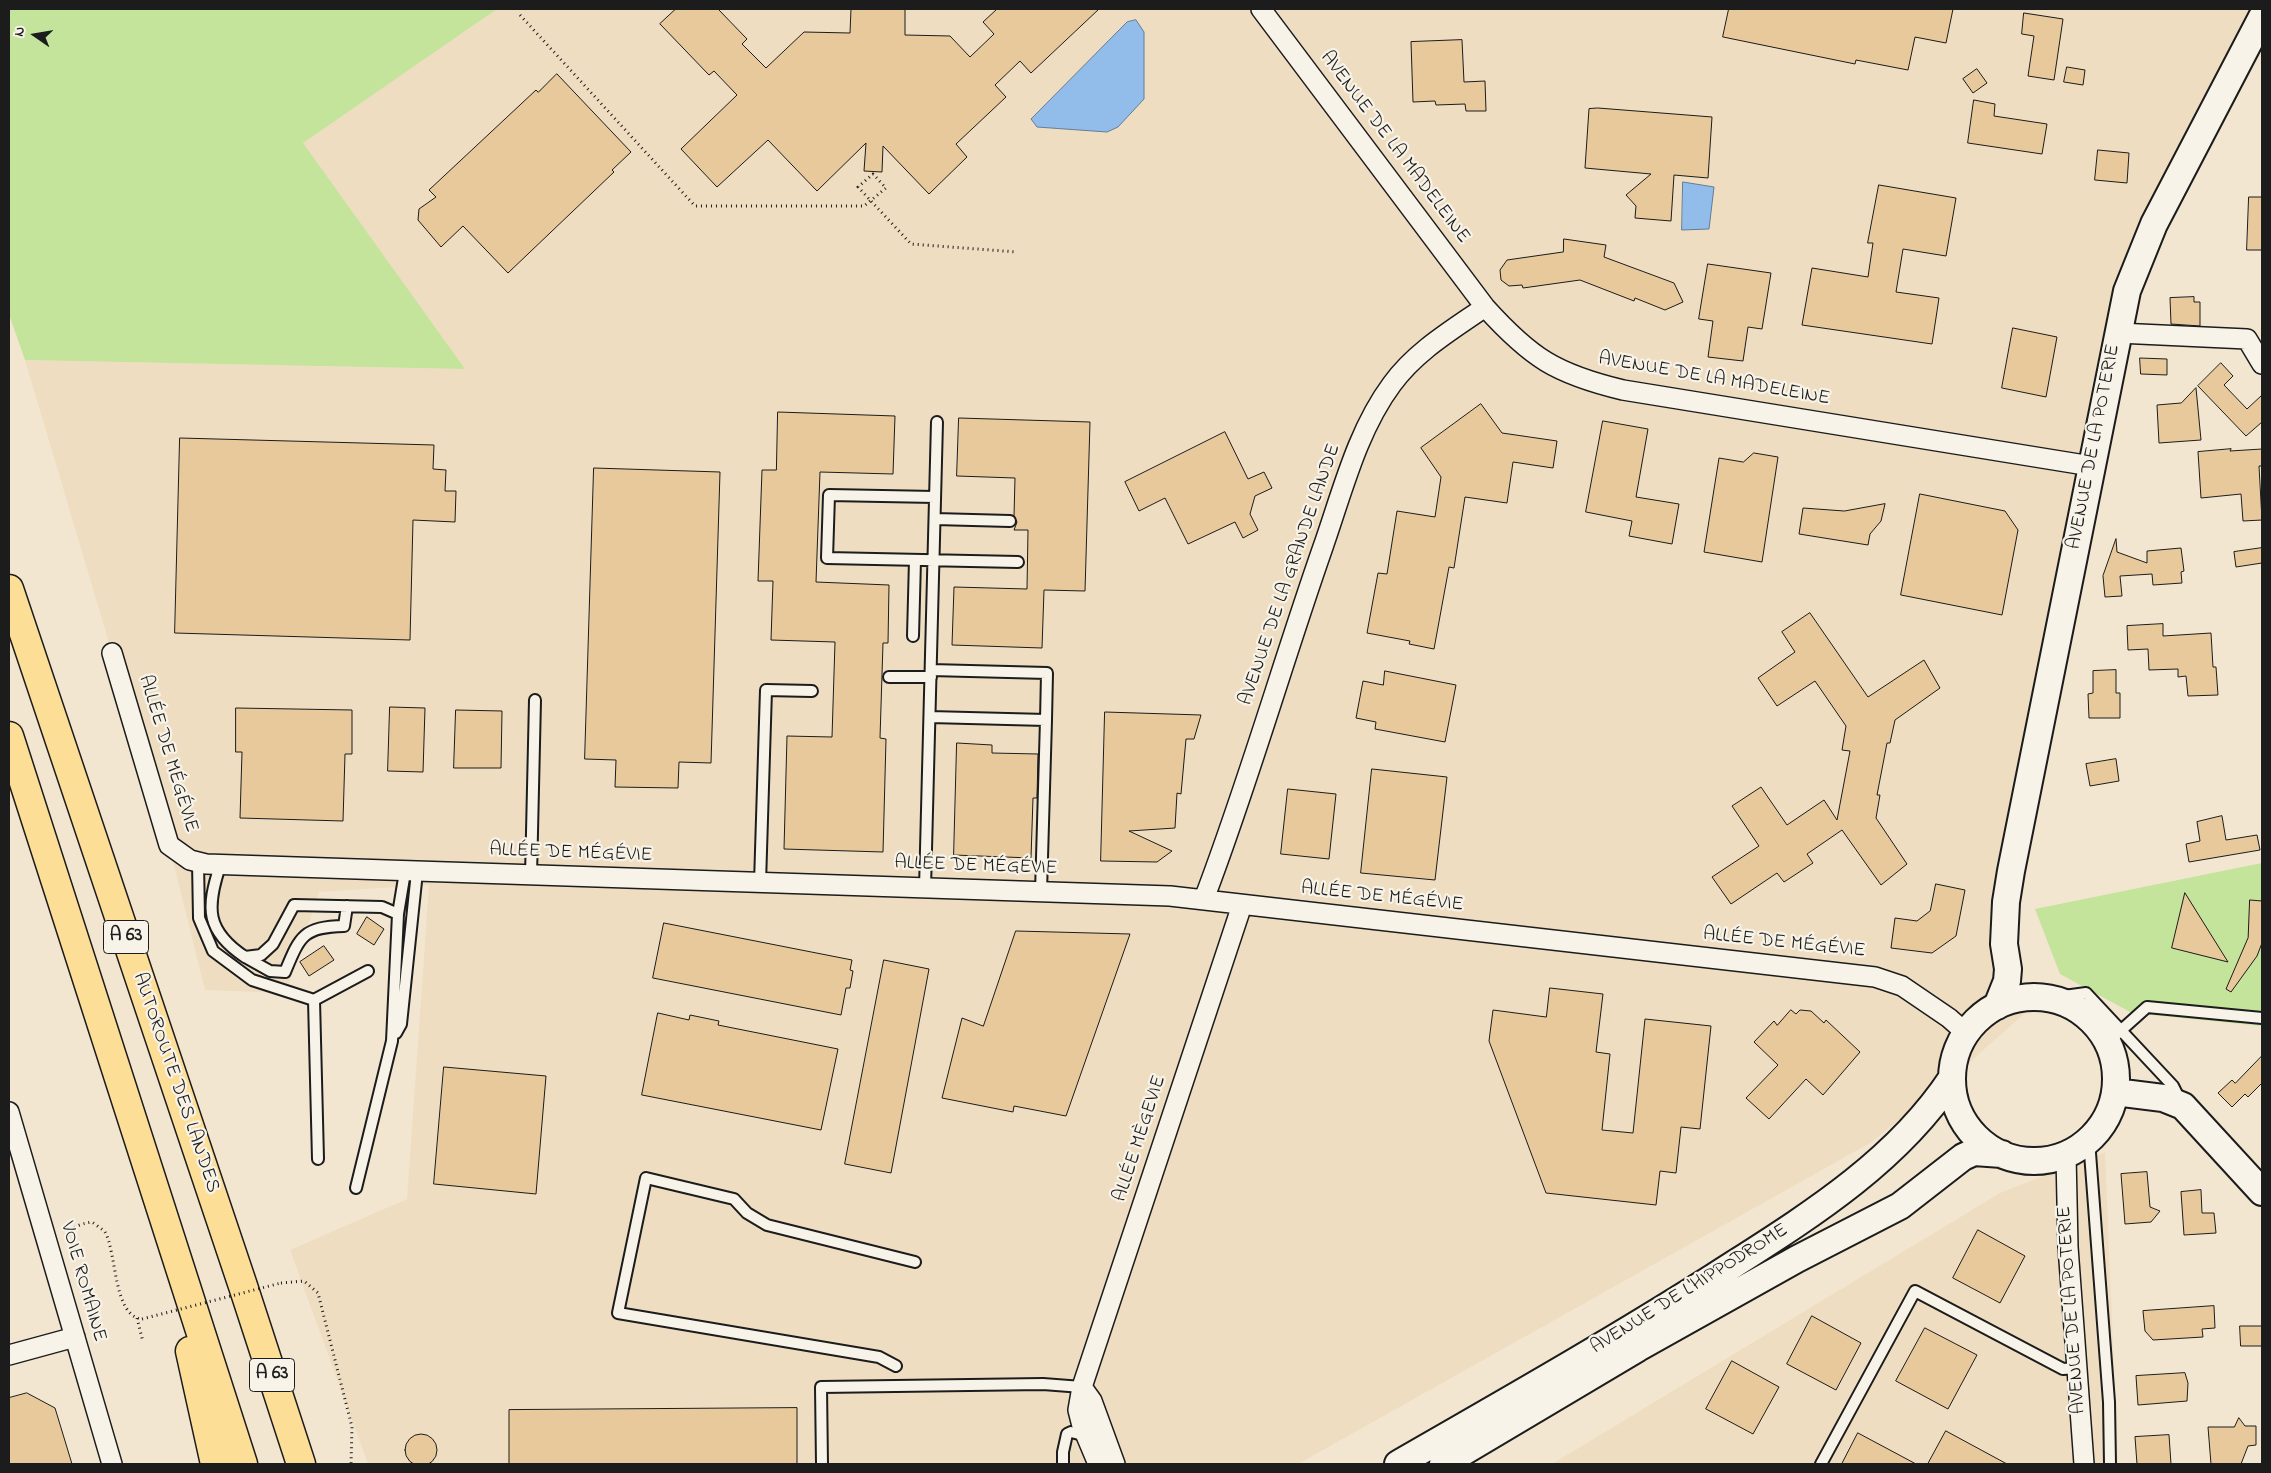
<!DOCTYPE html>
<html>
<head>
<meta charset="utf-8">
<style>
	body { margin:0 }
	#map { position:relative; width:2271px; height:1473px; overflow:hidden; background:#f2e6d1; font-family:"Indie Flower",sans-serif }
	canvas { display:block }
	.frame { position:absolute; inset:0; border:10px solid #1c1c1c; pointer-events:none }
	.north { position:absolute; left:10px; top:10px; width:50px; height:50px; -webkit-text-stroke:4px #f7f3e8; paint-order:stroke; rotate:283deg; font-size:14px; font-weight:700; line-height:20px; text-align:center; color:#1c1c1c }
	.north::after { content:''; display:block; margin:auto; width:18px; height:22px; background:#1c1c1c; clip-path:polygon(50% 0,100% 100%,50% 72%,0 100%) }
</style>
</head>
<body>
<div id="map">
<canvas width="2271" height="1473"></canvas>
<div class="frame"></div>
<div class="north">N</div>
</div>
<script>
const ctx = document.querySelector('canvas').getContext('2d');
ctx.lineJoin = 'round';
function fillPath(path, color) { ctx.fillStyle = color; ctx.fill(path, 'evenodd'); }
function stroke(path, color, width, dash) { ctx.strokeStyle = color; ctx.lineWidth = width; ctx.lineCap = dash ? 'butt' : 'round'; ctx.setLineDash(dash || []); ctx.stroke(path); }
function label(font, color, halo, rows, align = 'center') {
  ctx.font = font + ' "Indie Flower",sans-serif'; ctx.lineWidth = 4.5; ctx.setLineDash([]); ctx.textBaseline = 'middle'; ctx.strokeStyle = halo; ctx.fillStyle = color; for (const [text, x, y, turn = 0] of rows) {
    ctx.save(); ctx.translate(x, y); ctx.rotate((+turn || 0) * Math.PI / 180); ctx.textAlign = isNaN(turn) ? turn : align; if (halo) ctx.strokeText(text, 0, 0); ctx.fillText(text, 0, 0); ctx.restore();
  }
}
fillPath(new Path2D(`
	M497,9H2262L2154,224L2006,902L2025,1013L1952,1078L1870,1143L1298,1464H368L290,1250L407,1199L429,885L319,892L286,993L205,990L169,845L25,360L465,369L302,143Z
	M2105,1152L2118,1464H1552L2000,1193Z`), '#efddc1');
fillPath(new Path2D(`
	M9,9H497L303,143L465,369L25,360L9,314Z
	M2262,863V1026L2132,1013L2060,974L2035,909Z`), '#c4e39b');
const water = new Path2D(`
	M1136,20L1144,32V99L1118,127L1107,132L1037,127L1031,119L1127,22Z
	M1683,182L1714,187L1709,229L1682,230Z`);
fillPath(water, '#92bdeb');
stroke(water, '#637d98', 1);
const building = new Path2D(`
	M676,9H718L747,39L742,44L766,68L804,32L850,33L851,9H905V35L950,36L970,57L994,34L983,22L997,9H1099L1031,73L1020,61L995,85L1006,97L956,144L967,157L929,194L883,146L882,172L864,171L866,143L817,191L768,140L717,187L681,149L737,95L714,71L709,75L660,24Z
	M1729,9H1953L1946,43L1915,37L1908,70L1856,60L1855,64L1723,37Z
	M2024,13L2063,19L2054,80L2028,76L2034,36L2022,34Z
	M1462,40L1464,82L1485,81L1486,111H1466L1465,104L1436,105L1435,101L1413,102L1411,42Z
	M2067,67L2085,70L2083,85L2064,82Z
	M1977,69L1987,83L1973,93L1963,79Z
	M557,74L631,152L612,170L614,172L508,273L463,226L441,247L418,220L419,209L436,197L429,190L536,90L538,92Z
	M1974,100L1995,104L1994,116L2047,124L2042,154L1968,143Z
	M1598,108L1712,117L1708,178L1674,175L1671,221L1635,218L1636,206L1626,195L1651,174L1585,168L1589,109Z
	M2098,150L2129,153L2127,183L2095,180Z
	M1879,185L1956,198L1946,256L1903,249L1896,292L1939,298L1932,344L1802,325L1812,268L1868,277L1873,243H1868Z
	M2249,197H2262V250H2247Z
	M1564,239L1606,245L1604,257L1674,283L1683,302L1665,310L1635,298L1634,301L1580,280L1523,288L1522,285L1509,286L1501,280L1500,270L1507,260L1563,252Z
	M1708,264L1771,273L1762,329L1748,327L1743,361L1708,357L1713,321L1699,319Z
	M2194,297V302H2200V326L2171,324L2170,298Z
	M2013,328L2057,337L2046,397L2002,388Z
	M2140,358L2167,359V375L2141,374Z
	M2221,363L2233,376L2224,385L2247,409L2262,395V422L2246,436L2198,386Z
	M2196,388L2201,440L2159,443L2157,405L2181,403Z
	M1481,404L1502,433L1557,441L1553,468L1513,462L1507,503L1465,497L1454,568L1449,567L1434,649L1409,644L1410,641L1367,633L1378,573L1387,574L1397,511L1435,517L1441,477L1421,448Z
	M778,412L895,416L893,474L820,472L816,582L889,585L888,643H883L880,738L886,739L883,852L784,849L787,736L832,737L835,642L771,640L773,581H758L762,470H776Z
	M959,418L1090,422L1085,591L1044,590L1042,648L952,645L954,587L1027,589L1028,530H1014L1017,522L1014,516L1015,478L957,476Z
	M1603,421L1648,429L1636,497L1679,504L1672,544L1629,536L1632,521L1586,512Z
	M1225,432L1248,479L1264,472L1272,488L1255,496L1250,514L1258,530L1243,538L1235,522L1188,544L1165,498L1139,511L1125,482Z
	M180,438L434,445L433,469L446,470L445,491H456L455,522L413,520L410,640L175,633Z
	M2231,449L2230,451L2262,449V466H2259L2262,520L2243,521L2241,494L2201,498L2198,452Z
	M1754,453L1778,457L1762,562L1704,552L1719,458L1743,462Z
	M594,468L720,472L711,763L679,762L678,788L615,787L616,760L585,759Z
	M1920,494L2005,511L2018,530L2002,615L1901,595Z
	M1885,504L1881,521L1870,534L1868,545L1799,534L1803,508L1844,511Z
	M2116,539L2117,552L2147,563V551L2181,548L2184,571L2181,572L2182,583L2153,585L2152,574L2120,576L2122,596L2105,597L2103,576Z
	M2262,548V563L2236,567L2234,552Z
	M1810,613L1868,697L1924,660L1940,688L1895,720L1890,743H1887L1877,795H1880L1876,818L1907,864L1881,885L1842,830L1807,854L1813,863L1784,882L1777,873L1731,904L1712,877L1759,846L1732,806L1761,787L1787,825L1824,800L1837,820L1850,751L1842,750L1846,726L1815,681L1777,706L1758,678L1795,652L1782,632Z
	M2163,624V636L2211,633L2213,667H2216L2218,695L2188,696L2186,676L2178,677V669L2149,670L2148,649L2128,650L2127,626Z
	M2116,670V693H2120V718H2089L2088,694L2093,693V671Z
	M1385,671L1456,685L1445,742L1375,729L1376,722L1356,718L1363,681L1383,685Z
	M390,707L425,708L423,772L388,771Z
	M236,708L352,710V754H345L343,821L240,818L242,752H236Z
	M456,710L502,711L501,768H454Z
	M1105,712L1201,715L1194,739H1186L1181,794L1177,793L1175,828L1129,831L1172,851L1157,862L1101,861Z
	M957,743L992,745V753L1038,754L1037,798H1033L1031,858L954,855Z
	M2116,759L2119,781L2090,786L2086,764Z
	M1372,769L1447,777L1435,880L1361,873Z
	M1288,789L1336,794L1329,859L1281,854Z
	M2222,816L2226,840L2257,835L2260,850L2189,862L2186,844L2200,841L2197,822Z
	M1936,884L1965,890L1956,936L1932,953L1891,948L1895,918L1917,921L1930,911Z
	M2185,893L2228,962L2172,948Z
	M2250,900L2262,901V943L2257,956L2231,992L2226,989L2248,938Z
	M367,917L384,929L374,945L357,934Z
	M664,923L852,960L850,970L853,971L850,988H846L841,1015L653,978Z
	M1016,931L1130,934L1066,1116L1014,1106L1013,1112L942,1098L962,1018L983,1026Z
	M324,946L334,960L309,976L300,962Z
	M884,960L929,969L891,1173L845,1164Z
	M1550,988L1603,994L1596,1052L1610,1054L1602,1130L1633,1133L1645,1019L1711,1026L1700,1129L1681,1127L1676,1173L1660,1171L1656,1205L1546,1193L1489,1041L1493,1010L1546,1017Z
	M1791,1010L1796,1014L1800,1010L1811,1011L1824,1023L1826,1020L1860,1052L1823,1095L1806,1079L1769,1119L1746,1098L1778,1065L1754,1042L1774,1021L1777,1025Z
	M658,1013L689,1020L690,1015L719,1021L718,1025L838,1049L821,1130L642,1095Z
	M2262,1056V1083L2248,1097L2245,1094L2232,1107L2218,1093L2232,1080L2235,1083Z
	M444,1067L546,1076L536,1194L434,1184Z
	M2147,1172L2150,1207L2160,1211L2151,1222L2125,1224L2121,1174Z
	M2201,1190L2202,1213H2214L2216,1233L2184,1235L2181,1192Z
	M1978,1230L2025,1256L2000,1303L1953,1278Z
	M2214,1306L2215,1328L2202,1329L2203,1337L2153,1340L2145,1331L2143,1311Z
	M1812,1316L1861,1343L1836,1390L1787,1364Z
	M2240,1326H2262V1346H2241Z
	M1925,1328L1977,1355L1948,1409L1896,1381Z
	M1732,1361L1779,1387L1753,1434L1706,1409Z
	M2185,1373L2188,1383L2187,1401L2138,1405L2136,1376Z
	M27,1393L55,1408L72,1464H9V1398Z
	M797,1408V1464H509V1410Z
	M2239,1418L2245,1426H2256V1445L2248,1446L2241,1464H2211L2208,1427H2234Z
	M1946,1431L2007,1464H1928Z
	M1858,1433L1916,1464H1842Z
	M405 1450a16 16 0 1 1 32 0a16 16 0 1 1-32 0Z
	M2169,1435L2171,1464H2137L2135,1437Z`);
fillPath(building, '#e8c99b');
stroke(building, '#1c1c1c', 1);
const lane = new Path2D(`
	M935,497L829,495L827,558L1018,562
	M935,519L1010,521
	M913,636L915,560
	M931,670L1047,673L1046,720
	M889,677H931
	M930,717L1046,720L1041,892
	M198,862L199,918L213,951L252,980L314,1000L318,1159
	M220,866C206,908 206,931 245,957L261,955L273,944L294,905L382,907L398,914L392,1041L356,1188
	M531,876L535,700
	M760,883L766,690L812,691
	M925,888L937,422
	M398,914L405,872
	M245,957L270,971L285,972C300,936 303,927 344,926L347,906
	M2049,998L2086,993L2173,1086L2179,1098
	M314,1000L368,971
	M396,1033L401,1024L417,872
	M2108,1042L2147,1007L2262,1018
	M2089,1140L2109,1402L2110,1464
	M896,1366L879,1357L618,1313L646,1178L734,1199L747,1213L767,1225L915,1262
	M822,1464L821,1387L1043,1384L1082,1387
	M1063,1464V1452L1067,1434L1071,1432L1087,1436
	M1821,1464L1915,1291L2063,1369L2077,1368`);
const street = new Path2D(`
	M1261,9L1485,307C1531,358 1556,374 1623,390L2091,466
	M2118,333L2247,339L2262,364
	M112,653L169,845L190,860L206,864L1170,896L1875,977L1902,986L1949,1018L1966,1033
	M1204,899C1248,784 1282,664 1323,547C1342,493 1357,431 1392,384C1416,351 1452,330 1485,307
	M9,1112L112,1464
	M2066,1155L2068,1247L2084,1464
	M9,1355L75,1337
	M1082,1387L1092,1401L1115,1464
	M1098,1464L1082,1426L1078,1410L1082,1387L1242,905`);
const secondary = new Path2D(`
	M1952 1079a82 82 0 1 1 164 0a82 82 0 1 1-164 0Z
	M1997,1006L2007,981L2008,969L2004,944L2006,902L2011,871L2127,291L2154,224L2262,17
	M2115,1092L2163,1098L2183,1106L2262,1192
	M1398,1464C1504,1403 1610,1343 1714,1277C1801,1221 1894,1166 1952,1078
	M1443,1464L1638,1348L1797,1259L1900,1206L1963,1157L1974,1152L2002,1154`);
const highway = new Path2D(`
	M9,589L243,1286L301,1464
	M9,736L243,1464
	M190,1351L215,1464`);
stroke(lane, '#1c1c1c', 14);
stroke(street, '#1c1c1c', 22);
stroke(secondary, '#1c1c1c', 30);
stroke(highway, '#1c1c1c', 31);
stroke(new Path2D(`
	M520,15L695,206H864L886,188L873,174L858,187L911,244L1017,252
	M66,1240C71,1227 79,1224 92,1222C96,1225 102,1229 105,1232C117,1253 113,1316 142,1319
	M281,1283L304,1281L318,1293L352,1427L351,1464
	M137,1318L143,1342`), '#1c1c1c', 3, [1, 4]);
stroke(lane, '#f7f3e8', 10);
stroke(street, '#f7f3e8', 19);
stroke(secondary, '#f7f3e8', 26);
stroke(highway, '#fdde96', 28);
stroke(new Path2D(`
	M142,1319L281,1283`), '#1c1c1c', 3, [1, 4]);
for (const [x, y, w] of [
	[126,937,45],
	[272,1375,45]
]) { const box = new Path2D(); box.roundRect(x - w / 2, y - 16.5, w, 33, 4); ctx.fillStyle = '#f7f3e8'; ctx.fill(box); stroke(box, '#1c1c1c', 1); }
label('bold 19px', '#1c1c1c', null, [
	["A 63",126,937],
	["A 63",272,1375]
]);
label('20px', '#1c1c1c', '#f7f3e8', [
	["AVENUE DE LA MADELEINE",1394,148,53],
	["AVENUE DE LA MADELEINE",1714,380,10],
	["AVENUE DE LA POTERIE",2095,447,-79],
	["AVENUE DE LA GRANDE LANDE",1291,575,-71],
	["ALLÉE DE MÉGÉVIE",167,754,73],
	["ALLÉE DE MÉGÉVIE",571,854,2],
	["ALLÉE DE MÉGÉVIE",976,867,2],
	["ALLÉE DE MÉGÉVIE",1382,898,6],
	["ALLÉE DE MÉGÉVIE",1784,944,6],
	["AUTOROUTE DES LANDES",175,1083,71],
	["ALLÉE MÈGEVIE",1141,1139,-72],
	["VOIE ROMAINE",82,1282,74],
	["AVENUE DE L'HIPPODROME",1690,1290,-32],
	["AVENUE DE LA POTERIE",2073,1310,-94]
]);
</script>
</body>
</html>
